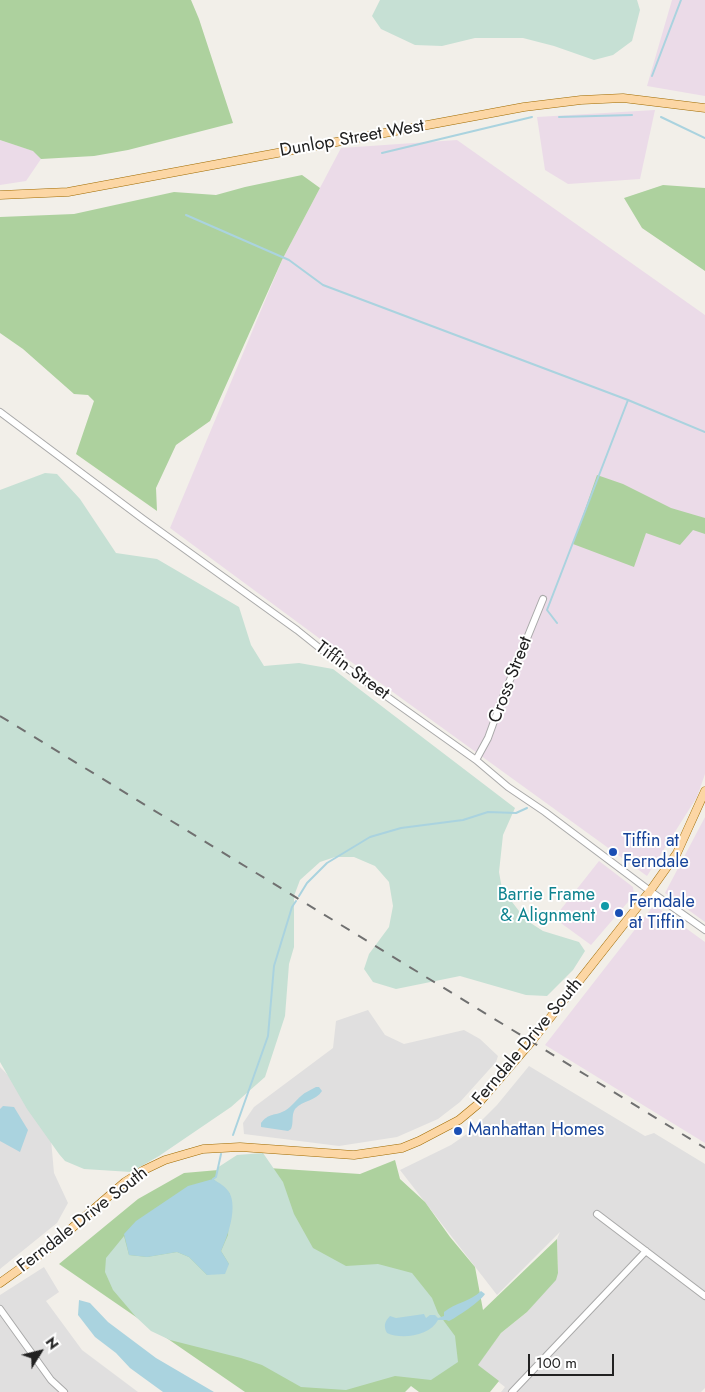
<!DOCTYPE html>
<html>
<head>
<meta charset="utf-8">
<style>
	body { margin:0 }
	#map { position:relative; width:705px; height:1392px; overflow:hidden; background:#f2efe9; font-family:Jost,sans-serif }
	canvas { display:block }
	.north { position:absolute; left:15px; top:1327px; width:50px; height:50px; -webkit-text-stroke:4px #fff; paint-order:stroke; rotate:54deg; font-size:14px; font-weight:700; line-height:20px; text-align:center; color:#222 }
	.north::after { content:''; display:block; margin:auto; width:18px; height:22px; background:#222; clip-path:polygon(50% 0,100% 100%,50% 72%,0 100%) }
	.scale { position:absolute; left:528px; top:1354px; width:86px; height:22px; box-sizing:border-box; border:2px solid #222; border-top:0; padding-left:6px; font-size:15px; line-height:18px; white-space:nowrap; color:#222; -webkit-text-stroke:4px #fff; paint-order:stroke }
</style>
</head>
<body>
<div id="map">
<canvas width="705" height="1392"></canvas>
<div class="north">N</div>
<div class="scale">100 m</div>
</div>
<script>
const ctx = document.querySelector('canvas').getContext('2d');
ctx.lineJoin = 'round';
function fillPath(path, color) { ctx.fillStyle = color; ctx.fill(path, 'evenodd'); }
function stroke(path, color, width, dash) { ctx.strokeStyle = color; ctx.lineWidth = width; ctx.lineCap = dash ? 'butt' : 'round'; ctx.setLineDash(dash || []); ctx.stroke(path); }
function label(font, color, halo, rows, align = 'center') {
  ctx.font = font + ' Jost,sans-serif'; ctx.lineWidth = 4; ctx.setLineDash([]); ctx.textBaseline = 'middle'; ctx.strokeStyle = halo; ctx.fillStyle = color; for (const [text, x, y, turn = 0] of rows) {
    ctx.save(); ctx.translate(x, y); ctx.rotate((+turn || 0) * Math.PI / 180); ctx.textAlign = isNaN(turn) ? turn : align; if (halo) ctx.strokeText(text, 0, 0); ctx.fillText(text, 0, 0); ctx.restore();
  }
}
fillPath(new Path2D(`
	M368,1010L385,1035L404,1044L464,1030L480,1039L498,1056L496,1062L460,1102L438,1119L397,1137L339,1146L244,1134L243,1123L254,1107L333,1048L336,1021Z
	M529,1066L645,1136L654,1133L705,1164V1388L701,1392H501L505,1387L477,1365L501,1333L527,1312L558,1273L557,1239L560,1232L497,1295L400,1170L451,1145L471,1131L497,1105Z
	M0,1067L49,1117L54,1173L68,1203L57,1223L0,1269Z
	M44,1267L59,1292L46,1301L82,1350L138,1392H0V1295Z`), '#e0dfdf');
fillPath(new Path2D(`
	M672,0H705V96L647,86Z
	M655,110L640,179L568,184L545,170L537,117Z
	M0,140L34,151L41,159L26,181L0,185Z
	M457,140L705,315V774L697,797L647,876L350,661L170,528L282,260L341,148Z
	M705,817V922L665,893Z
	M599,861L633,887L634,895L591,945L554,918Z
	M654,905L705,942V1143L545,1045Z`), '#ebdbe8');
fillPath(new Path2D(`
	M0,0H191L199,19L233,123L128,150L94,156L41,159L33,151L0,140Z
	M302,175L320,188L282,260L210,421L176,445L156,488L157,511L76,454L94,401L88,395L74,394L23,349L0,333V217L74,214L174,192L216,195L245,187Z
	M663,185L705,188V271L642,228L624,198Z
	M597,475L623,484L671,508L705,518V534L693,530L680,545L646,533L634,567L573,544Z
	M395,1160L400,1179L425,1202L450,1237L475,1267L483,1310L557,1239L558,1273L556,1280L527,1312L501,1333L478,1365L499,1381L490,1392H419L411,1386L405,1392H245L59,1264L138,1199L184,1173L253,1167L360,1174Z`), '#add19e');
fillPath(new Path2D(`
	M380,0H637L640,10L632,41L613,55L594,60L554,46L523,38H475L442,46L415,45L381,29L372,16Z
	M45,473L57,474L80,499L116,553L157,559L239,607L251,645L264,666L299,663L333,669L515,808L503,835L499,872L502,889L526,920L543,931L579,942L585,951L573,970L547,996L526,995L460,976L396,989L373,982L364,969L369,954L389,927L393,906L389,882L375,866L354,857H335L320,862L300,880L294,896V947L289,964L285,1016L265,1077L231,1107L159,1156L131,1172L84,1169L65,1161L59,1154L27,1109L0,1062V490Z
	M263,1153L283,1182L294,1214L313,1248L346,1266L378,1264L412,1273L432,1298L438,1313L455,1336L458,1362L431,1380L395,1376L346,1390L301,1387L262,1365L241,1358L170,1340L151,1331L136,1317L113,1290L105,1272L106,1258L124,1236L129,1255L147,1257L177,1252L189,1257L207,1275L229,1264L221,1251L228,1235L230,1194L213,1179L216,1177L217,1168L237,1155Z`), '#c6e0d4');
fillPath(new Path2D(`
	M316,1087H319L322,1091C316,1101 303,1100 295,1109C291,1116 294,1122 291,1129L288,1131L261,1127V1123C269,1113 273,1116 282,1112C290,1109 295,1101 301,1096C305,1092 311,1090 316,1087Z
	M3,1106L14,1107L28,1130L20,1152L0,1141V1109Z
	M213,1179C219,1183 225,1186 229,1192C238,1207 228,1236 221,1251L229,1264L225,1274L207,1275L189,1257L177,1252L147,1257L129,1255L124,1234L136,1221L188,1186Z
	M481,1291L485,1294C482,1300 456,1318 449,1321L446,1320H438C430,1336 401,1340 387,1333C383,1326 385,1321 390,1316L396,1318L424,1314L426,1318L430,1315H435L438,1318L444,1316V1312C455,1303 471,1301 481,1291Z
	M79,1300L90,1303L108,1322L156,1358L214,1392H163L130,1368L116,1353L95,1337L78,1315Z`), '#aad3df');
stroke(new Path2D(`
	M652,76L681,0
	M559,117L632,115
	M661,117L705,138
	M382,153L532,117
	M186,215L289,260L323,285L628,400L705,432
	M557,623L547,610L628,400
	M299,896L307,883L327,863L370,837L401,828L463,820L488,812L516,813L527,808
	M233,1135L268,1036L274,966L292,907L296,901
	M213,1179L216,1177L221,1154`), '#aad3df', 2);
const minor = new Path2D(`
	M0,412L143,519L297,630L327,654L476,760L508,787L545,812L650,891L705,930
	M476,760L488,738L501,702L543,599
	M597,1214L705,1296
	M0,1309L51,1380L64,1392
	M512,1392L646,1251`);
const major = new Path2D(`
	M0,195L68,192L524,107L581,100L623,98L705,108
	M0,1283L49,1248L125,1182L144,1170L165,1160L203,1149L240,1147L354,1155L402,1148L419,1141L459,1120L477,1105L531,1042L650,891L677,853L705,791`);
stroke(minor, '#a9a9a9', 8);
stroke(major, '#a06b00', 9);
stroke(minor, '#fff', 6);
stroke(major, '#fcd6a4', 8);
stroke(new Path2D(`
	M0,716L705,1148`), '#707070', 2, [10, 10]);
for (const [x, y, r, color] of [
	[613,852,5,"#1a4fb4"],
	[605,906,5,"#0f9aa8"],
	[619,913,5,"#1a4fb4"],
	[458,1131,5,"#1a4fb4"]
]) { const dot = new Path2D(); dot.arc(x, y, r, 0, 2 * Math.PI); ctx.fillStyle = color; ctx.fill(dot); stroke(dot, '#fff', 2); }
label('18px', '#222', '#fff', [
	["Dunlop Street West",352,139,-10],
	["Tiffin Street",352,671,36],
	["Cross Street",511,680,-69],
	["Ferndale Drive South",528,1042,-50],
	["Ferndale Drive South",83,1220,-38]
]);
label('18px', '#164399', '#fff', [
	["Tiffin at",623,842],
	["Ferndale",623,863],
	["Ferndale",629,903],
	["at Tiffin",629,924],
	["Manhattan Homes",468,1131]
], 'left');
label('18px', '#0d838f', '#fff', [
	["Barrie Frame",595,896],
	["& Alignment",595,917]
], 'right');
</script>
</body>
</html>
